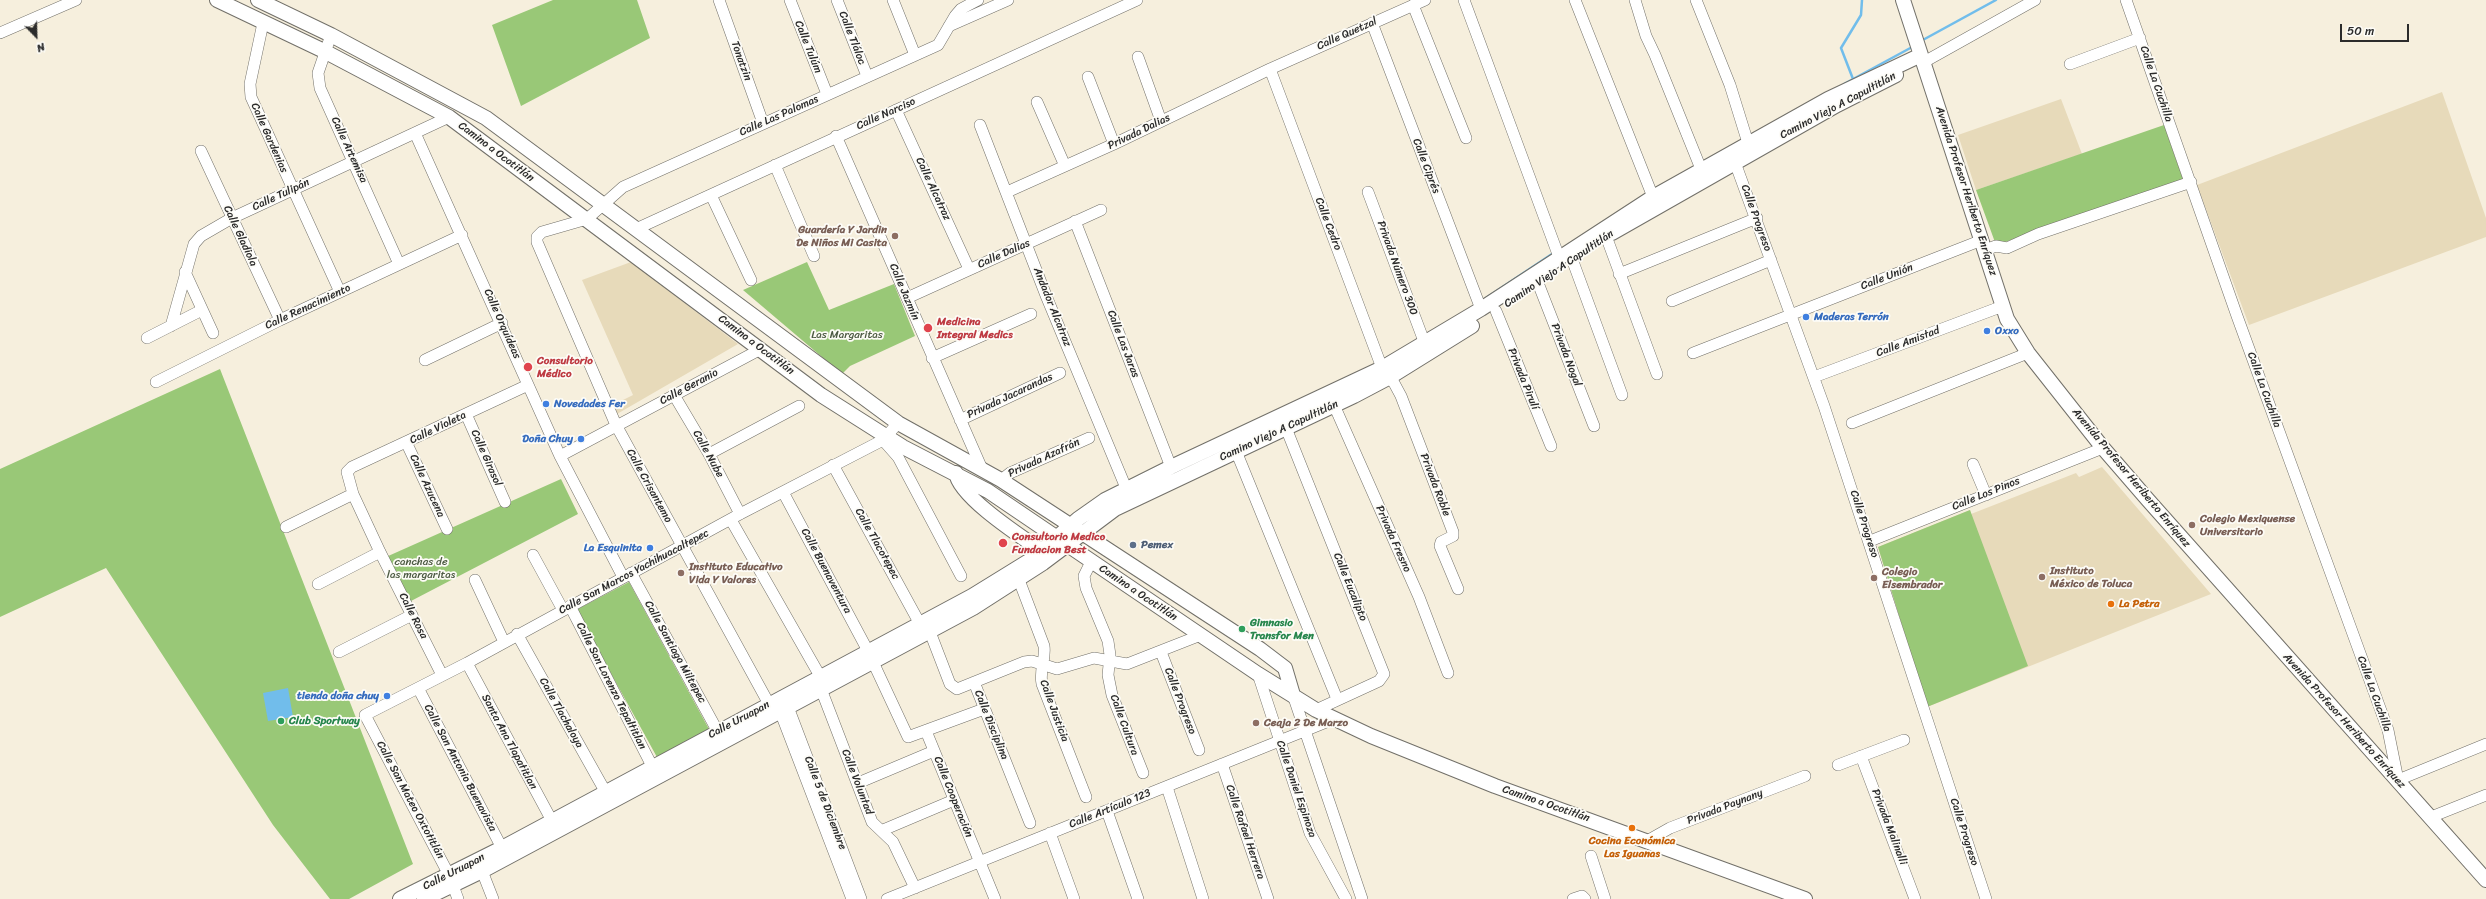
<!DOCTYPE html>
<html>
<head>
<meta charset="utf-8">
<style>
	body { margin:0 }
	#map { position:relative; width:2486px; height:899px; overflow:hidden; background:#f6efdd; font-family:Sriracha,sans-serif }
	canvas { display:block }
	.north { position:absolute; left:16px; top:16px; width:40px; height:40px; -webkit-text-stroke:3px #fdfcf7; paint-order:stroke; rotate:157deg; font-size:11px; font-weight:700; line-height:16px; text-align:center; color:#2b2b2b }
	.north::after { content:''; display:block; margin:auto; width:14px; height:18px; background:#2b2b2b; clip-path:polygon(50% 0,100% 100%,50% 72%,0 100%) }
	.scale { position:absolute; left:2340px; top:24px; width:69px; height:18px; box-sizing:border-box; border:2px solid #2b2b2b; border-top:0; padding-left:5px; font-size:12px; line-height:14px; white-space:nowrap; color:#2b2b2b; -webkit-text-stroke:3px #fdfcf7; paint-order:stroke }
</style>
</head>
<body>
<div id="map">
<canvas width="2486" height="899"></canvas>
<div class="north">N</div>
<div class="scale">50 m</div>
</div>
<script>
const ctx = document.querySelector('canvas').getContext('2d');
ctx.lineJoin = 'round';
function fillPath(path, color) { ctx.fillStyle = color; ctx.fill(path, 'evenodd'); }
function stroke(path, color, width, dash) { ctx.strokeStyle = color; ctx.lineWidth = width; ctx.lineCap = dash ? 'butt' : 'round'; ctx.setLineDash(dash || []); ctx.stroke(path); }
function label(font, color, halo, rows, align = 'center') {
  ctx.font = font + ' Sriracha,sans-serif'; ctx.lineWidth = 3.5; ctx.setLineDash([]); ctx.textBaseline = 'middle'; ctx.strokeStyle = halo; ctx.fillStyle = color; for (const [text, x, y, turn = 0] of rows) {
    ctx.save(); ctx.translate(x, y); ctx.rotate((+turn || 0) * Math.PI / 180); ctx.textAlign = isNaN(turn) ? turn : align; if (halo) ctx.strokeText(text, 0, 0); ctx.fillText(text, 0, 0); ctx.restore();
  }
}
fillPath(new Path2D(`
	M2442,92L2486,218V237L2249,325L2197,185Z
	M2061,99L2082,154L1976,190L1958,135Z
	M631,262L738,344L617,414L613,405L633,395L582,280Z
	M2102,467L2211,594L1927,707L1878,547L1970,510L1971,514L2076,473L2079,477Z`), '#e7daba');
fillPath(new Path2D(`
	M553,0H637L650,38L521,106L492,25Z
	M2164,125L2184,182L1996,245L1976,190Z
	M807,262L829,310L894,284L915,336L850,366L842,374L743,290Z
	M220,369L413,864L349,899H330L273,825L106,568L0,617V469Z
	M561,479L578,514L411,601L386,557Z
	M1970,510L2028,666L1927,707L1878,547Z
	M629,582L710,731L658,759L576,610Z`), '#99c877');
fillPath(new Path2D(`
	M288,688L293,717L268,721L263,693Z`), '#71bdeb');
stroke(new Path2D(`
	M1921,41L1996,0
	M1853,79L1841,48L1861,15L1862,0
	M1844,84L1914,46
	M1486,298L1555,252`), '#71bdeb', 2.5);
const minor = new Path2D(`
	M719,0L763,123
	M790,0L827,94
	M837,0L867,76
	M893,0L915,55
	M1464,0L1559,257
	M1575,0L1653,197
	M1635,0L1646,36L1655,55L1701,169
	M1696,0L1730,85L1748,143
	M2126,0L2237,316L2388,730L2398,780L2486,744
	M1413,5L1466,138
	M263,23L250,84L251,97L340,292
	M1372,23L1481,309
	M949,26L1008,0
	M0,33L76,0
	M331,35L318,73L320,88L399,264
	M1138,57L1161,121
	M1924,62L2035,0
	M2070,64L2140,38
	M1270,69L1382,368L1394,383L1401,396L1453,532V536L1441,542L1440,546L1458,589
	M1088,77L1114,144
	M1037,102L1065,166
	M896,110L969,269
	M980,125L1047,298L1126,488
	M415,133L560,456L623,577
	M836,136L982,469
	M201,151L280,320
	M1733,157L1824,406L1986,899
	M775,165L814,256
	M1007,192L1114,144L1270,69L1425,0
	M1368,192L1425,344
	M711,195L751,280
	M1075,221L1171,467
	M636,229L1137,0
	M1606,236L1657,374
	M1985,250L1996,246L2007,248L2038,234L2191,182
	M1572,259L1622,395
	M185,272L213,333
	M1619,274L1757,218
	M1538,283L1594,426
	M907,298L1101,210
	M1672,301L1771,260
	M1496,311L1551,446
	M171,326L194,244L201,236L232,218L449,117
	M147,338L202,310
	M1693,353L1982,240
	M932,358L1031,314
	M425,360L502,323
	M1814,377L2003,306
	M156,382L280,320L462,235
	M674,395L709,454L740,514
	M1334,405L1419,597L1448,673
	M466,414L505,502
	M960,420L1060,373
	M1852,423L2028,353
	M1286,428L1384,674L1379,681L1316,710
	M883,440L898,457L961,576
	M407,444L447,529
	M1236,451L1337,699
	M709,454L799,406
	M560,456L761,349
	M1973,464L1986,495
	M833,465L920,624
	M1001,480L1010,473L1089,438
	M783,492L868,651
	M731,520L820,676
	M286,527L353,494
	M1870,541L2103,448
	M533,555L563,610
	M1091,562L1084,576L1086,588L1108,641L1110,655L1108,675L1112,695L1143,773
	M631,573L718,732
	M475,580L504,642
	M1019,580L1044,646C1046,659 1039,670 1042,684L1086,797
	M318,584L380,552
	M570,606L652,766
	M930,632L950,684L957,689L1024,662L1032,661L1057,669L1094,658L1127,664L1201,635
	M517,634L605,791
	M339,652L412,615
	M1161,652L1199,750
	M873,662L908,737L984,709
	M467,663L552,821
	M1258,674L1310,833L1346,899
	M442,675L380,552L353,494L347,472L352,467L528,385
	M974,682L1030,823
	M418,688L502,848
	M821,689L872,822L893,842L915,888
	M1293,695L1362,899
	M769,704L616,425L537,242V237L542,232L587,219L623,187L938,45L955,16L961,9L978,0
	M788,707L861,899
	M780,711L852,899
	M926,731L995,899
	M1861,756L1915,899
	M1222,764L1268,899
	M1838,765L1904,740
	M858,783L934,751
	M1167,787L1203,899
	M1107,811L1138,899
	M2431,817L2486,795
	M883,830L954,800
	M1050,833L1074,899
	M1647,841L1670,828L1805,776
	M1591,856L1605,899
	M482,871L493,899
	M458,899L449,875L365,715L467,663L740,514L883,440L898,423
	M887,899L1334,719
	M1573,899L1582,896L1585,899`);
const major = new Path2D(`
	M217,0L324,51L449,117L821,395L903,447L988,491L1258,674L1316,710L1371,736L1495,786L1805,899
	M258,0L331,35L486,118L898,423L1001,480L1260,649L1285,668L1293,695
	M1903,0L2007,319L2028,353L2103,448L2148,500L2486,880
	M1612,233L1837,105L1896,75
	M956,473C959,498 1028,541 1049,556
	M400,899L502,848L972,596L1032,559L1078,519L1105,500L1171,467L1382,368L1481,309L1653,197L1828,99L1921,55
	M424,899L482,871L973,608L1043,563L1115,509L1354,396L1390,377L1472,326`);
stroke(minor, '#727069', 12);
stroke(major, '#727069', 16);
stroke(minor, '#fff', 11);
stroke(major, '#fff', 14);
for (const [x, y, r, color] of [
	[895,236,4,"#8d6e63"],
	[1806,317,4,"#3f7fe0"],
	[928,328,5,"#e0444e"],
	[1987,331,4,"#3f7fe0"],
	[528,367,5,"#e0444e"],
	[546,404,4,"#3f7fe0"],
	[581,439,4,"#3f7fe0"],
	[2192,525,4,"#8d6e63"],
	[1003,543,5,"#e0444e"],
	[1133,545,4,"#5c6f8a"],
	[650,548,4,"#3f7fe0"],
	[681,573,4,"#8d6e63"],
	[2042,577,4,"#8d6e63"],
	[1874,578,4,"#8d6e63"],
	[2111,604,4,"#e8710a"],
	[1242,629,4,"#2e9e5b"],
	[387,696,4,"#3f7fe0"],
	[281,721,4,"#2e9e5b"],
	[1256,723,4,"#8d6e63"],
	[1632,828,4,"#e8710a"]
]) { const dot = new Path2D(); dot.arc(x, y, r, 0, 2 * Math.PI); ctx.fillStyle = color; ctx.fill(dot); stroke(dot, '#fdfcf7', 1.5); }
label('11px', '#2b2b2b', '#fdfcf7', [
	["Calle Quetzal",1347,34,-24],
	["Calle Tláloc",852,38,69],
	["Calle Tulúm",808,47,68],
	["Tonatzin",741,61,70],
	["Calle La Cuchilla",2156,84,71],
	["Camino Viejo A Capultitlán",1838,106,-28],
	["Calle Narciso",886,114,-24],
	["Calle Las Palomas",779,116,-24],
	["Privada Dalias",1139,132,-26],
	["Calle Gardenias",269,138,66],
	["Calle Artemisa",349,150,65],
	["Camino a Ocotitlán",496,152,37],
	["Calle Ciprés",1426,166,69],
	["Calle Alcatraz",933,189,65],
	["Avenida Profesor Heriberto Enríquez",1966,191,72],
	["Calle Tulipán",281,195,-25],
	["Calle Progreso",1756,218,70],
	["Calle Cedro",1328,224,69],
	["Calle Gladiola",240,236,65],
	["Calle Dalias",1004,254,-24],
	["Privada Número 300",1397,268,70],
	["Camino Viejo A Capultitlán",1559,269,-34],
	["Calle Unión",1887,277,-21],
	["Calle Jazmín",904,292,67],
	["Calle Renacimiento",308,307,-25],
	["Andador Alcatraz",1052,307,68],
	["Calle Orquídeas",502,324,66],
	["Calle Amistad",1908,342,-21],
	["Calle Las Jaras",1123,344,69],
	["Camino a Ocotitlán",756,345,37],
	["Privada Nogal",1566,355,69],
	["Privada Pirulí",1523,379,68],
	["Calle Geranio",689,387,-28],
	["Calle La Cuchilla",2264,390,70],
	["Privada Jacarandas",1010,396,-25],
	["Calle Violeta",438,428,-26],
	["Camino Viejo A Capultitlán",1279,431,-25],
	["Calle Nube",708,454,61],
	["Calle Girasol",486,458,66],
	["Privada Azafrán",1044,458,-25],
	["Avenida Profesor Heriberto Enríquez",2131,478,50],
	["Privada Roble",1435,485,69],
	["Calle Azucena",427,486,65],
	["Calle Crisantemo",649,486,61],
	["Calle Los Pinos",1986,494,-22],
	["Calle Progreso",1864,524,72],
	["Privada Fresno",1393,539,66],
	["Calle Tlacotepec",877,544,61],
	["Calle Buenaventura",826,571,62],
	["Calle San Marcos Yachihuacaltepec",634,572,-28],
	["Calle Eucalipto",1350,587,68],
	["Camino a Ocotitlán",1138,593,34],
	["Calle Rosa",413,616,63],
	["Calle Santiago Miltepec",675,652,61],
	["Calle San Lorenzo Tepaltitlan",611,686,63],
	["Calle La Cuchilla",2374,694,70],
	["Calle Progreso",1180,701,69],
	["Calle Justicia",1054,711,70],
	["Calle Tlachaloya",561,713,61],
	["Calle Uruapan",739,720,-28],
	["Avenida Profesor Heriberto Enríquez",2344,721,48],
	["Calle Disciplina",991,725,68],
	["Calle Cultura",1124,725,70],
	["Santa Ana Tlapatitlan",509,742,62],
	["Calle San Antonio Buenavista",460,768,62],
	["Calle Voluntad",857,782,69],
	["Calle Daniel Espinoza",1296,789,71],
	["Calle Cooperación",953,797,68],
	["Calle San Mateo Oxtotitlán",410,800,62],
	["Calle 5 de Diciembre",825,803,69],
	["Camino a Ocotitlán",1546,804,19],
	["Privada Paynany",1725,807,-21],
	["Calle Artículo 123",1110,809,-22],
	["Privada Malinalli",1889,827,69],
	["Calle Rafael Herrera",1245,832,71],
	["Calle Progreso",1964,832,72],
	["Calle Uruapan",454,872,-27]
]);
label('bold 11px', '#785e54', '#fdfcf7', [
	["Guardería Y Jardin",887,230,"right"],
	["De Niños Mi Casita",887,243,"right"],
	["Colegio Mexiquense",2200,519],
	["Universitario",2200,532],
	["Instituto Educativo",689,567],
	["Vida Y Valores",689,580],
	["Instituto",2050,571],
	["México de Toluca",2050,584],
	["Colegio",1882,572],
	["Elsembrador",1882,585],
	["Ceaja 2 De Marzo",1264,723]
], 'left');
label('bold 11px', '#366cbe', '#fdfcf7', [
	["Maderas Terrón",1814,317],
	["Oxxo",1995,331],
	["Novedades Fer",554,404],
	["Doña Chuy",573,439,"right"],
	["La Esquinita",642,548,"right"],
	["tienda doña chuy",379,696,"right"]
], 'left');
label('bold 11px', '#be3a42', '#fdfcf7', [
	["Medicina",937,322],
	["Integral Medics",937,335],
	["Consultorio",537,361],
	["Médico",537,374],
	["Consultorio Medico",1012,537],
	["Fundacion Best",1012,550]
], 'left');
label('11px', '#4c5a42', '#fdfcf7', [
	["Las Margaritas",847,335],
	["canchas de",421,562],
	["las margaritas",421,575]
]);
label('bold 11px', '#4e5e75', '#fdfcf7', [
	["Pemex",1141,545]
], 'left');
label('bold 11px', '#c56008', '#fdfcf7', [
	["La Petra",2119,604],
	["Cocina Económica",1632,841,"center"],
	["Las Iguanas",1632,854,"center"]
], 'left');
label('bold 11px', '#27864d', '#fdfcf7', [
	["Gimnasio",1250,623],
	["Transfor Men",1250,636],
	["Club Sportway",289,721]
], 'left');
</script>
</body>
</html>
